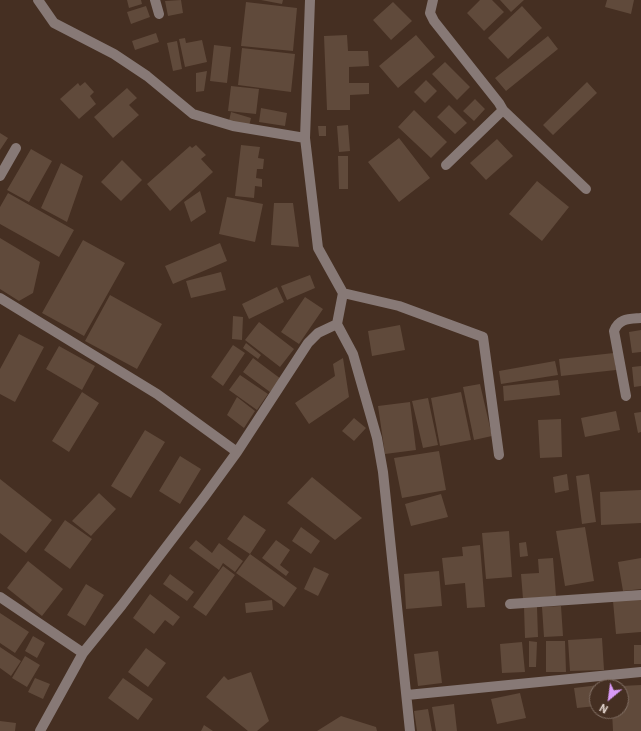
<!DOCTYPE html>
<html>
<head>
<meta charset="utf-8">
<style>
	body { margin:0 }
	#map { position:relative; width:641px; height:731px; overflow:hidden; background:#452f22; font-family:"IBM Plex Sans",sans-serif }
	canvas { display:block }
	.north { position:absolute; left:589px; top:679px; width:40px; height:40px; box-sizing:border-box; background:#452f22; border:1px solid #816f64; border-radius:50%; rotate:209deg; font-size:11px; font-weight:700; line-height:16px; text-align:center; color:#dccec6 }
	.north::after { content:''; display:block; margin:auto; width:14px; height:18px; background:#d99af7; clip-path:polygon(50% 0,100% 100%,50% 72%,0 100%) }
</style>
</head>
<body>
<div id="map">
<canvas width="641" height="731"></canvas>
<div class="north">N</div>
</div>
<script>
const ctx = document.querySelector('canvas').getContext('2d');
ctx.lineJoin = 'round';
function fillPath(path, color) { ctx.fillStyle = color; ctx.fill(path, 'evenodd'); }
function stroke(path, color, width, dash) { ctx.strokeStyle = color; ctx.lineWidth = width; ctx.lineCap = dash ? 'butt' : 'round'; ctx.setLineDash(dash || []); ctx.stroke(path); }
fillPath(new Path2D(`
	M127,0H141L142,4L129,8Z
	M181,0L183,13L168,16L165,1Z
	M261,0H283L282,4Z
	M480,0H492L504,12L484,31L467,13Z
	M500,0H524L511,12Z
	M607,0H634L631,14L605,7Z
	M246,2L297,8L293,51L241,46Z
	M393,2L412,21L391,40L373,20Z
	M146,6L150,17L131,24L127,12Z
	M522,6L542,28L508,59L488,38Z
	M156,33L159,42L135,50L132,41Z
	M347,35L348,51H368L369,66L349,67V83H369V94L350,95V110H327L324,36Z
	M416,35L435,57L398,88L379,66Z
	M548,36L558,49L506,91L495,78Z
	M185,38L186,43L202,40L207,62L185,67L179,39Z
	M177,41L182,69L173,71L167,43Z
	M214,45L231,47L227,83L210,81Z
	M242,48L295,54L291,92L238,85Z
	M445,62L470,87L457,100L432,74Z
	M207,71L204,91L196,92V73Z
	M426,80L437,91L425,103L414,92Z
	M85,82L94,92L90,96L96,104L79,119L60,99L78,83L80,86Z
	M587,82L597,93L553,135L543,125Z
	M231,86L259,89L256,114L228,111Z
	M127,88L137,98L129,105L139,115L113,138L94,117Z
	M475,99L485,109L474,121L463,111Z
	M449,105L467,123L455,134L437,117Z
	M261,108L287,113L285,126L259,122Z
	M414,110L447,142L431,158L398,127Z
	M231,112L251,118L249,126L229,121Z
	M348,125L350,151L339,152L337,126Z
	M318,126H326V136H319Z
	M0,133L8,138L0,150Z
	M399,138L430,178L399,202L368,162Z
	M497,139L513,156L486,180L470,163Z
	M196,145L206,155L201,159L213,172L170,211L147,184L190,146L192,148Z
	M241,145L260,147L258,158L264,159L263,169H257L256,178L262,179V187L255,186L254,198L235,196Z
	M31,149L52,161L29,202L7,190Z
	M338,156H348V189H339Z
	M122,160L142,180L121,201L101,182Z
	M61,163L83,176L67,222L41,208Z
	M537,181L569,207L542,241L509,214Z
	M200,191L206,212L191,222L184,202Z
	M8,193L74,230L59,257L0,224V207Z
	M227,197L263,204L255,242L219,234Z
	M274,203H293L299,247L271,245Z
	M0,238L40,262L33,293L19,301L0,289Z
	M83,240L125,263L84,336L42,313Z
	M220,243L227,261L173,284L165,266Z
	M221,272L226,290L191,298L186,281Z
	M310,275L315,288L287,300L281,286Z
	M277,287L284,302L249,319L242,304Z
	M110,295L162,324L137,369L85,341Z
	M305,297L323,309L299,344L281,332Z
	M233,316L243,317L242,340L232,339Z
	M259,322L294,349L280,367L245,340Z
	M400,325L405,350L372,356L368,331Z
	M641,330V352L632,353L629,332Z
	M19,334L44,347L15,402L0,394V369Z
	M246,343L261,355L258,359L243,348Z
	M233,345L245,353L223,386L211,377Z
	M59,346L95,366L82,390L46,369Z
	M614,353L616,370L561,376L559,359Z
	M253,358L281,379L270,392L243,372Z
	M343,358L349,397L309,424L295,403L335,376L333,364Z
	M555,361L558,375L501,384L499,371Z
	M641,366V386L634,387L632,367Z
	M240,375L268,394L257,410L229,390Z
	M558,380L560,395L504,401L503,386Z
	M480,384L492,436L474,440L463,387Z
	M82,392L99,403L69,452L52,441Z
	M461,392L471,440L440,446L431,398Z
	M237,397L255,411L244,428L227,415Z
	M428,398L438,445L423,448L412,401Z
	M410,402L416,450L385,454L378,406Z
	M616,411L620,430L585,437L581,418Z
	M641,412V432L638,433L634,413Z
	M354,418L366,428L354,441L342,431Z
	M561,419L562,457L540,458L538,420Z
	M145,430L165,442L131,498L111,486Z
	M439,451L446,490L402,498L394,458Z
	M180,456L201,469L180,504L159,491Z
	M567,474L569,490L555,493L553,477Z
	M589,474L596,522L582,524L576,476Z
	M312,477L362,518L335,540L287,503Z
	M0,479L52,520L26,553L0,533Z
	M641,490V523L601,525L600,492Z
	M99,493L116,509L91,536L72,521Z
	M441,494L448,517L411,526L405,504Z
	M244,515L266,530L250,554L227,539Z
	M65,520L92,539L70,569L44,550Z
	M301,527L320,541L311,554L292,541Z
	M585,527L594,581L565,586L556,531Z
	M509,531L512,577L486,579L482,533Z
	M196,540L212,553L219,543L243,561L235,572L223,563L219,570L189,548Z
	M276,540L290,550L280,565L289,572L286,576L262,558Z
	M526,542L528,556L520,557L519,543Z
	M480,545L485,607L467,608L465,583L445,585L442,558L463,556L462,547Z
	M250,554L297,588L284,607L236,573Z
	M553,558L556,596L523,599L521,574L539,573L538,559Z
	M641,558V589L623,591L618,562Z
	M28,561L63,589L42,616L7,588Z
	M223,566L235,575L206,616L193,607Z
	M314,567L329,574L318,596L304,589Z
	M439,571L442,606L406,609L404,574Z
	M170,574L194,592L187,601L163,584Z
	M86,584L104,595L85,626L67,615Z
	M150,594L180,617L173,626L165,620L154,634L133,618Z
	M641,599V632L616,634L613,601Z
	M272,600L273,610L246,613L245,603Z
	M561,606L563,636L544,637L542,607Z
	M524,607H537L538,637L525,638Z
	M0,613L29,632L15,653L0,643Z
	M33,636L45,643L37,658L25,651Z
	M602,638L604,670L570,671L568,640Z
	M529,641L537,642L536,667H529Z
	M546,641H565L566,672H546Z
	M522,642L525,672L502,673L500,644Z
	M634,645H641V664H634Z
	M0,647L21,661L11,676L0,668Z
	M146,648L166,663L148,687L128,672Z
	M438,651L442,683L418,686L414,654Z
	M25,656L40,665L27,687L12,678Z
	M251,672L269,721L257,731H248L206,697L224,676L228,680Z
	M35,678L50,684L43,699L28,692Z
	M123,678L153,699L138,720L108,698Z
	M599,685V687H597V706L577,708L574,688Z
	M641,685V731H613L612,711H621V686Z
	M520,693L526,718L497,724L491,699Z
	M454,704L457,731H436L432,707Z
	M428,709L432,731H417L414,711Z
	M341,716L376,727L377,731H317Z
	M0,721L16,723L15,731H0Z
	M204,725L213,731H201Z`), '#604a3b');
stroke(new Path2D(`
	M38,0L54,23L114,54L147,76L193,114L233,126L305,138
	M155,0L159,14
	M310,0L305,138L318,248L343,293L337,324L353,354L377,438L383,472L410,731
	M433,0L430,13L434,21L499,103L503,110L446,165
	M503,110L586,189
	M0,176L16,148
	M343,293L399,306L483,337L499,455
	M0,298L157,394L237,452
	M626,396L614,331C619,318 629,319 641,318
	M0,597L83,653
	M510,604L641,595
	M407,695L641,672
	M40,731L83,653L122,605L205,496L237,452L308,343L318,333L337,324`), '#877976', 10);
</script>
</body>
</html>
